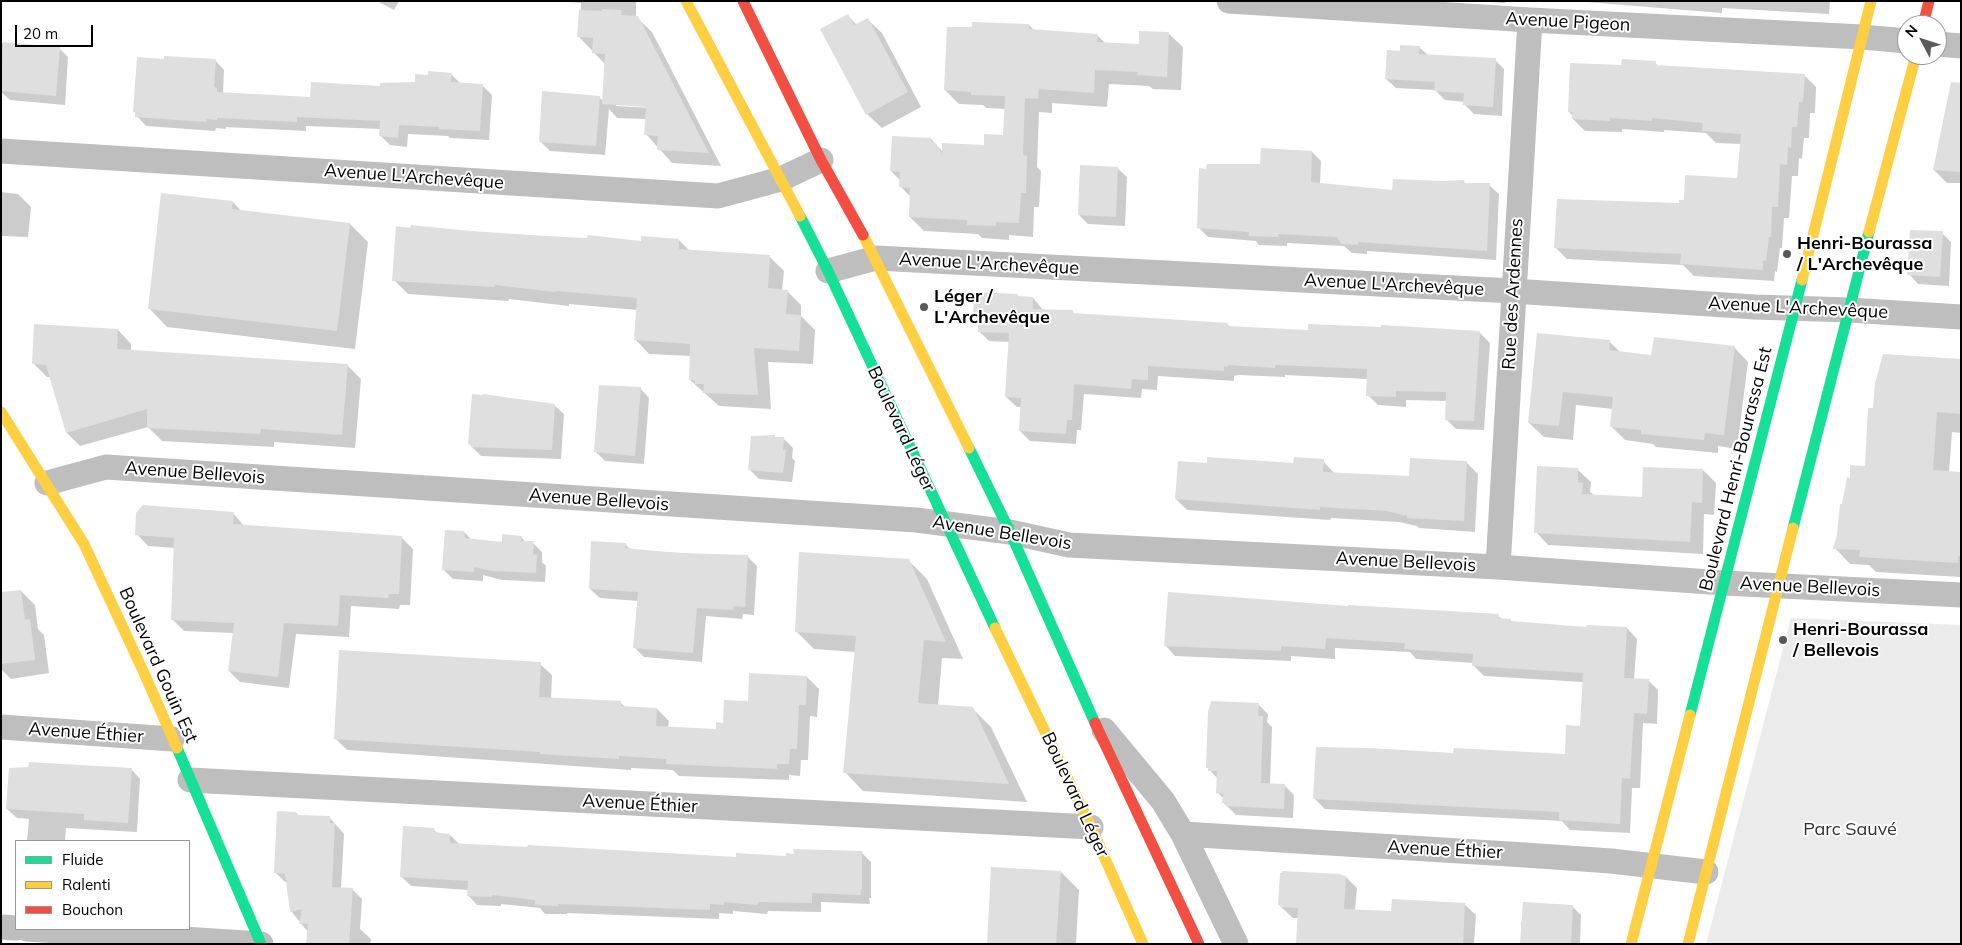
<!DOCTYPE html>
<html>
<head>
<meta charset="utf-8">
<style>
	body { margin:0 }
	#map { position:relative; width:1962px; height:945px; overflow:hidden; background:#fff; font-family:Mulish,sans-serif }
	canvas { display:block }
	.frame { position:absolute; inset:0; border:2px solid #000; pointer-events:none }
	.legend { position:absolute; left:15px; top:840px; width:175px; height:90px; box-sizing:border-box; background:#fff; border:1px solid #999; margin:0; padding:6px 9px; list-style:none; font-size:15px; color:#000 }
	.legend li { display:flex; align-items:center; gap:10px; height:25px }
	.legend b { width:25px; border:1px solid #999 }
	.north { position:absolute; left:1897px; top:15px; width:50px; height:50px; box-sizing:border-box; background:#fff; border:1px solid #999; border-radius:50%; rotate:310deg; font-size:14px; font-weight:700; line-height:20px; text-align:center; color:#000 }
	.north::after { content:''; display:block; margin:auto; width:18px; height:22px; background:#595959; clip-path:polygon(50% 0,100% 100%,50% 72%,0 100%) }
	.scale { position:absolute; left:15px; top:25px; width:78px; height:22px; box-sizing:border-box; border:2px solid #000; border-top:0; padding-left:6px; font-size:15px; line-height:18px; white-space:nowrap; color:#000; -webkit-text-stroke:4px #fff; paint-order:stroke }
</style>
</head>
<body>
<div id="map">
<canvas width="1962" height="945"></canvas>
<div class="frame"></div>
<ul class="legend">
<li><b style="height:6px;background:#16e098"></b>Fluide</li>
<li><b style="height:6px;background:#ffcf43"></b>Ralenti</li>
<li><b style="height:6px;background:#f24e42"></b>Bouchon</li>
</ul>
<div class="north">N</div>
<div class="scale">20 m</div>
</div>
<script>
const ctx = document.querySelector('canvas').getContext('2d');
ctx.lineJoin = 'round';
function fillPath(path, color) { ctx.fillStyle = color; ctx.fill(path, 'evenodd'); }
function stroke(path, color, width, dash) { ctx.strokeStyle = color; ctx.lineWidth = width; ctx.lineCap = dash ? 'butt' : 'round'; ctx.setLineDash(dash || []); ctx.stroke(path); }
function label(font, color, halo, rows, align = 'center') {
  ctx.font = font + ' Mulish,sans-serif'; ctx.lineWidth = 4; ctx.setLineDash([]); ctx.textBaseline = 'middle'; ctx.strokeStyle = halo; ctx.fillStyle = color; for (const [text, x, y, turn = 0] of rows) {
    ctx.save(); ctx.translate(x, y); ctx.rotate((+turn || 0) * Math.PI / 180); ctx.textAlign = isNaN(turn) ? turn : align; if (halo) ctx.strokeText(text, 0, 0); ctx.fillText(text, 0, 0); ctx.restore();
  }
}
fillPath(new Path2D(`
	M1791,618L1961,625V944H1706Z`), '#ebebeb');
fillPath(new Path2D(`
	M377,1H399L394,10Z
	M553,1H636V17L652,32L721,166L672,163L646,134V119L617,118L609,109L605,155L550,151L540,141L599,97L603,101L605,64L579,37L581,3ZM616,104L652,106V108L616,106Z
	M1470,1H1506L1505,3Z
	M1574,1H1830L1829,14L1722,8V13Z
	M848,16L857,25L867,19L882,33L921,107L882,128L867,114L822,30Z
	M1029,25L1034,30L1097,35L1105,43L1140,45L1168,33L1183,47L1181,90L1153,89L1149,86L1109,84L1107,107L1052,103V113L1039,112L1037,167L1041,171L1039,207H1034L1033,237L1009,235V240L982,238L978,234L924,231L910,217L911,197L900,186L901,181L891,171L931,139L943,152L985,146L1004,137L1006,109L986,108L983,105L959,104L945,90Z
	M1,43L59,48L68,57L65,105L10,100L1,92Z
	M1419,47L1428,55L1495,60L1504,69L1502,116L1474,114L1465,105V102L1445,100L1435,90L1396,88L1386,79L1401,52Z
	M165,60H215L224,70L223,94L311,99L416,83L429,76L451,74L461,84L482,85L492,95L489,140L450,138L448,136L408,134L407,147L390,145L380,135L381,129L306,126V131L226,127V129L216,128L215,131L146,126L137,116Z
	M1655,63L1659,67L1804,75L1816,87L1815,113H1810L1809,138H1804L1802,159L1799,158L1798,176H1792L1789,218H1784L1782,248H1780L1777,272L1775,271L1774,281L1694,276L1683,265L1567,259L1555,247L1680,205L1738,179L1741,144L1716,143L1706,133L1664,130V132L1622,129V132L1585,131L1573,119V116L1569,112L1623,67Z
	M1961,85V183H1947L1934,170Z
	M1312,152L1321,161L1320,185L1393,191L1463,181L1466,184L1489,185L1499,194L1496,260L1367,251V254L1352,253L1344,246L1287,243V246L1259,245L1256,241L1208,237L1199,228L1262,165Z
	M1117,168L1127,177L1125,226L1088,224L1079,215Z
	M1,192L18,194L31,207L28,237L1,236Z
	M162,194L233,202L242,212L350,224L368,242L355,349L167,327L149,308Z
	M470,232L642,242L679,240L690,251L770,257L784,271L782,291H787L801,305V316L815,330L813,364L768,362L771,409L719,406L690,380L691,356L649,354L635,339L637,310L569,304V306L509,299L508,301L408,294L394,280Z
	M1942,233L1951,242L1949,286L1918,284L1909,274Z
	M1017,295L1020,298H1033L1043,310L1072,311L1075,314L1227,324L1230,327L1309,331L1479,332L1490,343L1484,430L1456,429L1446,419L1447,401L1406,400V407L1378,405L1368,395V379L1285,375V377L1238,375L1234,376V381L1158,376L1157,390L1142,389L1141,398L1084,394L1081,430H1077L1076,444L1030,441L1020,431L1021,407H1017L1006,397L1010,342L989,341L979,331L980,322L974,316Z
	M118,330L131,344V352L348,366L361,379L355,448L274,442V447L162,441L148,427L80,446L67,433L51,377H47L33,363Z
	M1609,341L1620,352L1652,356L1734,347L1748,362L1737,449L1718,446V453L1656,447L1653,444L1625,440L1611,426L1613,409L1576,405L1573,440L1544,437L1529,423Z
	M1961,365V433L1952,432L1949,472L1961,473V577L1876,572L1869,565L1850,564L1835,548L1851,479L1866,467L1874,409Z
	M640,388L649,398L644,464L605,461L596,452Z
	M554,405L564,414L561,459L481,456L469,444Z
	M775,437L777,438H783L793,448L792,458L795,461L792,482L759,479L750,470Z
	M1323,461L1334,473L1411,477L1467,463L1478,474L1475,532L1419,528L1417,526L1399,522L1331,518L1330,520L1187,510L1176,499L1294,465Z
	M1578,470L1591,482L1590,492L1594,495L1643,498L1703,470L1716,483L1714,515L1704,514L1703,554L1548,545L1536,532Z
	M233,513L244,526L401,537L413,549L410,605H400L399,609L351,606L349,637L296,634L289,688L240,682L229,671L234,633L184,631L172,619L175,548L148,546L137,534Z
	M464,532L472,540L503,543L521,537L526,542L533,543L542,552V562L546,566L545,582L502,580L483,575V581L453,579L443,569Z
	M625,544L631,550L748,557L757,566L754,615L743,614L742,619L706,616L702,662L644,657L635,648L638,601L600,598L590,589Z
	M908,560L927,579L963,659L942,658L938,706L972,708L991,727L1027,802L863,791L845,772L855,652L814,649L796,631Z
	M21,591L35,605L38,629L44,635L49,673L11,679L1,669V593Z
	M1349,607L1498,616L1502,619L1510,620L1513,623L1588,628H1627L1637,639L1634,679L1648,680L1658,690L1657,724L1643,723L1640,788H1632L1630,833L1570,830L1562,821L1325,809L1314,798L1455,754L1566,756L1581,727L1583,682L1484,676L1474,666V663L1416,659L1410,652L1335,648V659L1291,656V661L1175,656L1165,645Z
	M540,664L552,675L551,699L621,703L626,708L657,709L669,721L668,727L717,730L749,702L807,677L819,689L817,717L810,716L808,760H801L800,776L789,775V780L679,776L673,770L631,768V770L347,750L335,738Z
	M1258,704L1268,714L1267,722L1272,727L1270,785L1285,786L1294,795L1293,818L1236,815L1223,802L1224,799L1218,793V779L1207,767Z
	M131,769L140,779L137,832L66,828L65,841H27L29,819L17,818L7,809Z
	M296,813L299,816L329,817L344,834L341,888L352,889L362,899L360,929L371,939L370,944H308V932L291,911L288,882H285L275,872Z
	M434,830L438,834L450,835L460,845L737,858L787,857L862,853L871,862V898H869L870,904L821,902V912L768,911L767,914L733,911V914L719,913V919L567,913V914H545L540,908L501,904V906L477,905L468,895V890L411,886L402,877Z
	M1061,872L1079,890L1076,944H988Z
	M1346,877L1357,888L1355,911L1392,913L1464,904L1476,915L1474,944H1299V918H1293L1279,905Z
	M1572,906L1581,915L1580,944H1523L1521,922Z`), '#0003');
fillPath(new Path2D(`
	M602,9L622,10L621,15L638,16L709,153L657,150L658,136L644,135L646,107L602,104L605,54L592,53L593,38L577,37L579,10L602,11Z
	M848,14L854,25L868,18L908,92L866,115L820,29Z
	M972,22L1029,24V29L1098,34L1097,42L1139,44V31L1169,32L1167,77L1137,75L1138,72L1095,70L1094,93L1039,89L1038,99L1025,98L1023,155L1027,156L1026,193H1021L1019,223L996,222V226L967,225V220L909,217L910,188L899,187L900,172L890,171L892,136L931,138V142H935L942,154V143L984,145V134L1003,135L1005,96L971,95V92L944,90L947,27H972Z
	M3,42L60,47L56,96L1,91Z
	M1400,45L1420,46L1419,54L1496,58L1493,107L1463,105L1464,93L1434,91L1435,82L1385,79L1387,50L1400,51Z
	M164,56L216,59L214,87L217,88V92L310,97L311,82L380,86V83L415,82V74L428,75V71L452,73L451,82L483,84L480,131L439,129V127L399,125L398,138L379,136L380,121L297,117V122L217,118V120L207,119L206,122L135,117V112H133L137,57L164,59Z
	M1622,59L1656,61V65L1805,74L1803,102H1799L1797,127H1792L1791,148L1788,147L1787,165L1780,164L1778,207H1772L1771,237H1769L1766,261L1763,260V270L1680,264L1681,254L1554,248L1557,199L1679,203V200H1684L1685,175L1737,178L1741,134L1702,131L1703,123L1652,118V121L1610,118V121L1572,119V112H1568L1570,63L1621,65Z
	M1951,82L1961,83V172L1933,170Z
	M542,91L600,96L596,146L539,142Z
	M1261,148L1312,151L1311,182L1392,190L1393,179L1443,181L1464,180L1463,183H1490L1487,251L1358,242V245L1341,244L1337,237L1278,234V237L1249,236V232L1197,228L1199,168L1206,169L1207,164H1260Z
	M1080,165L1118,167L1116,217L1078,215Z
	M161,193L233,201L232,209L350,223L337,331L148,309Z
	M411,225L470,231L546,236L587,238L588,235L641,241V236L679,239V249L770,255L768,288L788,290L786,314L801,315L799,351L754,348L758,395L703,393L704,384H695V380H689L690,344L634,340L637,298L556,291L555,292L495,285V287L392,281L396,226L410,228Z
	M1910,230L1943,231L1940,277L1907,275Z
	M974,292L1018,294V296L1033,297V309L1073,310V313L1228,323L1227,326L1308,330V324L1381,327V325L1480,331L1474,421L1445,420L1446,392L1396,391V397L1366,396L1367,369L1275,365V368L1228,365V367L1224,366V371L1148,366V380L1132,379L1131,389L1074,384L1072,420H1067L1066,434L1019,431L1021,398L1005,397L1009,333L978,332V317L973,316Z
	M34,324L118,329L117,349L348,364L342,435L261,429L260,434L147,428V409L66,433L46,365L32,364Z
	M1537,333L1610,340L1609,350L1651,355L1654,337L1735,346L1724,435L1705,433L1704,440L1641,434V430L1610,427L1613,397L1563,392L1559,426L1528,423Z
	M1883,354L1961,359V414L1937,412L1933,470L1961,472V556H1958V563L1859,557L1860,550L1833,549L1837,535L1840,504H1842L1847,477L1850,478V465L1865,466L1868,408H1873L1875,383Z
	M599,385L641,387L635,456L594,452Z
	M472,394L483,395V394L555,404L552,450L471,447V445L468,444Z
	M775,435V437H784L783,450H786L783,473L748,470L751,436Z
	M1207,457L1293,463L1294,457L1324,459L1323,472L1409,476L1410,458L1467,461L1464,521L1407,518V516L1387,511L1320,507V510L1175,499L1178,461L1207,463Z
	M1537,466L1578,468V482L1583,483L1582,494L1642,497L1643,467L1703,469L1702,503L1692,502L1690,542L1534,533Z
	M143,505L234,512L233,524L402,536L399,594H389L388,598L340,595L338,626L284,623L278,677L228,671L234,623L171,620L174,538L135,535L136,513Z
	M445,530L464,531L465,538L502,542V534L522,536L521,541H534L533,554L537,555L536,573L492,571L474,567V572L442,570Z
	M591,541L626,543L625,548L678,553L748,555L745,607L734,606L733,610L697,608L693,653L633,648L638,592L589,589Z
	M799,552L909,559L946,642L924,640L918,703L973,707L1009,784L843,773L856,636L795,632Z
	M21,590L25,620L30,619L35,660L1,664V592Z
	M1168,592L1348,606V605L1499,614L1498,618L1511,619V621L1586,627L1587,625L1627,627L1624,678L1649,679L1647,714L1634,713L1630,779L1622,778L1620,824L1559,820V812L1313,799L1316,747L1369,748L1453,753L1454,748L1565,754L1566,725L1580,726L1583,673L1472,666L1473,654L1404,649L1405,643L1326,638L1325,649L1281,646V651L1164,646Z
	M339,650L541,662L539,697L621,701V706L657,708L656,726L716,729V722L723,723L724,700L748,701L749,673L807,676L806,705H799L797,749H790L789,764H777V769L666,764V759L619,756V759L540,754V752L334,739Z
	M1211,701L1259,703L1258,716H1263L1261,783L1285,784L1284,809L1226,806V803H1222L1223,794L1216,793L1217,771H1208V768H1206L1208,712Z
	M29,762L132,768L128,823L84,820V814L6,809L9,768L28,767Z
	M277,811L296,812L297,815L330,816V823H335L332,887L353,888L349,944H306L308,924H299L302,909L290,912L285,874L274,873Z
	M403,826L434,828V832L450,834V843L527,847L528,845L736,857V853L786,856V853L794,854L793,849L862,851V890L860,889L861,895L812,893V903L758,902V905L724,902V905L710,904V910L558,904V906L535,905V900L492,895V897L467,896L468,881L400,877Z
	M991,867L1061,871L1056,944H987Z
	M1282,871L1341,874V875L1346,876L1344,909L1391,911L1392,899L1465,903L1463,944H1296L1298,908L1280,907V905H1278L1280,873H1282Z
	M1523,902L1573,905L1571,944H1520Z`), '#dfdfdf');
stroke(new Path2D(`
	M1229,1L1530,20L1862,37L1907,41
	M1937,44L1961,46
	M1,151L718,196L781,179L821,160
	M828,271L876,258L1513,291L1755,307L1849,310L1961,317
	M47,483L106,467L916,520L1010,532L1069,545L1498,567L1724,583L1961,595
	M1498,567L1530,20
	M1,727L172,739
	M1104,730L1163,801L1183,834L1236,944
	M190,780L1091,827
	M1183,834L1525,855L1611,861L1706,872
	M1,927L16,928
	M27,929L261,944`), '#bebebe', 25);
stroke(new Path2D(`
	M800,216L828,271L995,628
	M969,448L1010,532L1095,723
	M1793,528L1869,232
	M1690,715L1802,280
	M177,748L261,944`), '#16e098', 11);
stroke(new Path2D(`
	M686,1L800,216
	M1869,232L1916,55
	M863,235L969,448
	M1802,280L1871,1
	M1,412L84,544L144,673L177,748
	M995,628L1091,827L1143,944
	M1631,944L1690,715
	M1688,944L1793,528`), '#ffcf43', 11);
stroke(new Path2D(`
	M743,1L821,160L863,235
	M1923,25L1929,1
	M1095,723L1199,944`), '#f24e42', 11);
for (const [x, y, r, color] of [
	[1787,254,5,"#595959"],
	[924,307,5,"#595959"],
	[1783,640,5,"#595959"]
]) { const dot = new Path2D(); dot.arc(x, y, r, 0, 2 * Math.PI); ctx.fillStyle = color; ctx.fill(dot); stroke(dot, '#fff', 2); }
label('18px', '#000', '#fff', [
	["Avenue Pigeon",1568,22,3],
	["Avenue L'Archevêque",414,177,4],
	["Avenue L'Archevêque",989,264,3],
	["Avenue L'Archevêque",1394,285,3],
	["Rue des Ardennes",1513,294,-87],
	["Avenue L'Archevêque",1798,308,3],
	["Boulevard Léger",901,429,65],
	["Boulevard Henri-Bourassa Est",1736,469,-76],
	["Avenue Bellevois",195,473,4],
	["Avenue Bellevois",599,500,4],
	["Avenue Bellevois",1002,533,9],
	["Avenue Bellevois",1406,562,3],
	["Avenue Bellevois",1810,587,3],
	["Boulevard Gouin Est",158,665,66],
	["Avenue Éthier",86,733,4],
	["Boulevard Léger",1075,795,65],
	["Avenue Éthier",640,804,3],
	["Avenue Éthier",1445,850,3]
]);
label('bold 18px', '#000', '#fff', [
	["Henri-Bourassa",1797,244],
	["/ L'Archevêque",1797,265],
	["Léger /",934,297],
	["L'Archevêque",934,318],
	["Henri-Bourassa",1793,630],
	["/ Bellevois",1793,651]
], 'left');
label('18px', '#323232', '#fff', [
	["Parc Sauvé",1850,830]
]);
</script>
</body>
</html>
